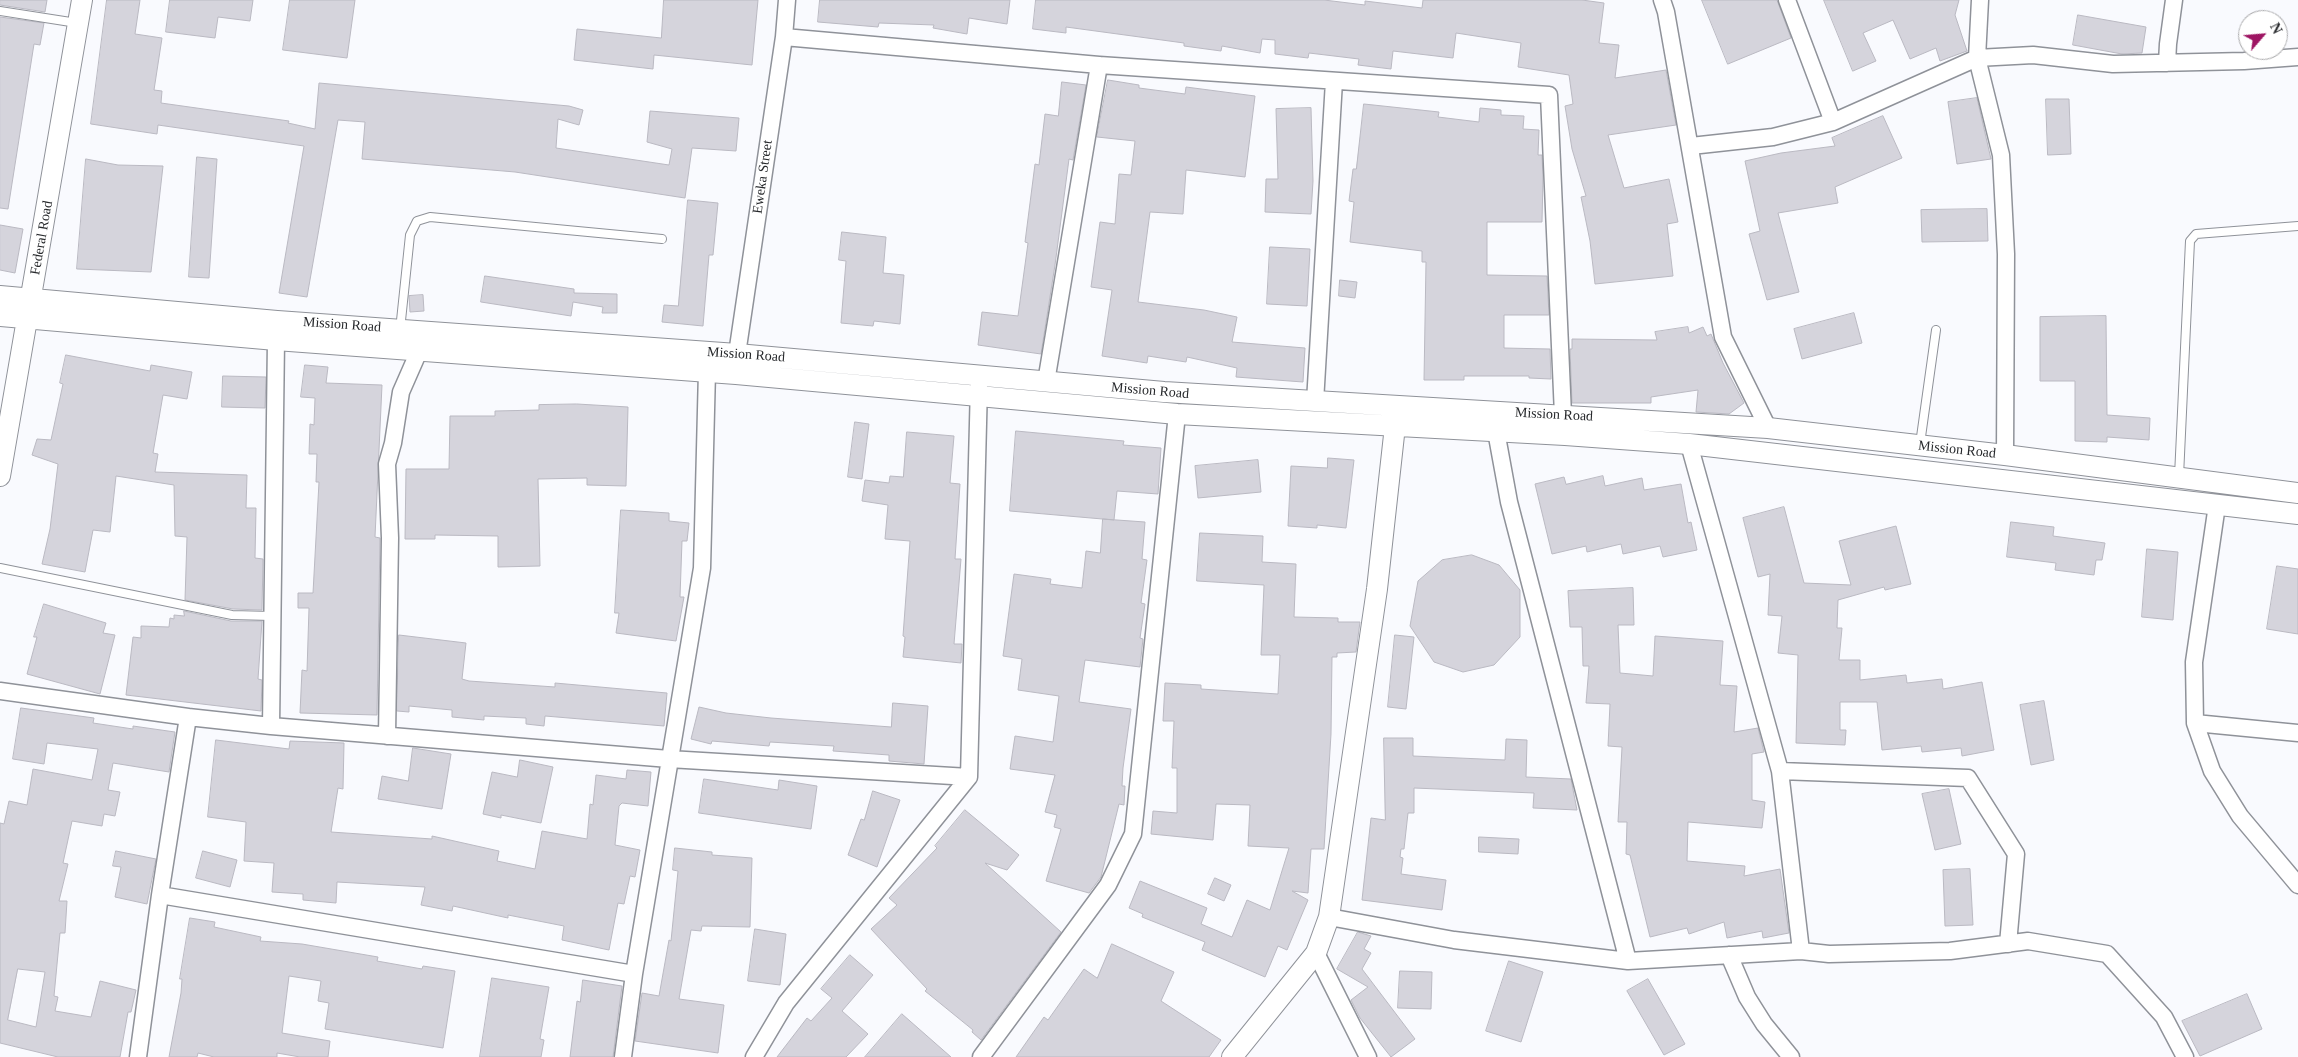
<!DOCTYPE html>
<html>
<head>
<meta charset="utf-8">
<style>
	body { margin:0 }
	#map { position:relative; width:2298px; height:1057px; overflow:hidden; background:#f9fafe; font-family:Georgia,serif }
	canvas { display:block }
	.north { position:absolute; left:2238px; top:10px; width:50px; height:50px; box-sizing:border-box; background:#fff; border:1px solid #a9a9ab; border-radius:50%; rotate:63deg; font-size:14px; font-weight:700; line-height:20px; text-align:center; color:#27292c }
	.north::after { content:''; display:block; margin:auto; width:18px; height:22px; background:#9e1563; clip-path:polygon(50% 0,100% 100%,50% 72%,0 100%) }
</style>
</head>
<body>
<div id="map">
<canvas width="2298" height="1057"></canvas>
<div class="north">N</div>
</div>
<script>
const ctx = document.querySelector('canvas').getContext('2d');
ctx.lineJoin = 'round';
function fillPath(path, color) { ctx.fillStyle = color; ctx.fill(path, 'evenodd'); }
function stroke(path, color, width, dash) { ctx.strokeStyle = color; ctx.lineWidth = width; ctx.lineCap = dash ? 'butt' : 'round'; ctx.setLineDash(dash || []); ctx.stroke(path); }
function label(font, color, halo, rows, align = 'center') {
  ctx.font = font + ' Georgia,serif'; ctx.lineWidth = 4; ctx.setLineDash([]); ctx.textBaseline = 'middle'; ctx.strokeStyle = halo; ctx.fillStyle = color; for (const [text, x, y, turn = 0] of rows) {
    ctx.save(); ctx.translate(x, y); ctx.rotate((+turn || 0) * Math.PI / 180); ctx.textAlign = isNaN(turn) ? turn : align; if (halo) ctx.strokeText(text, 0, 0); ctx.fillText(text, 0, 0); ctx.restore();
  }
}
const building = new Path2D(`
	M0,0H47L45,12L0,5Z
	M107,0H140L135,34L162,38L154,90L162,91L161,103L289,121L288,123L315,129L319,83L569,106L583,110L579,125L558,119L556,148L669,165L672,149L647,142L650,111L739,118L736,151L692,148L685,198L515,172L362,159L365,122L338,120L307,297L279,293L304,146L158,125L157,134L91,124Z
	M170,0H253L250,21L218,17L215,38L166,32Z
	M290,0H355L347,58L283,50Z
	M664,0H758L752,65L654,55L653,69L574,60L577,29L661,38Z
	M820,0H1010L1007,24L969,18L967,34L933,28L934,25L879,23L878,27L818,22Z
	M1036,0H1324L1365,5V1L1422,8L1423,0H1582L1604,3L1599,43L1619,45L1615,78L1666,70L1676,125L1608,135L1624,188L1669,179L1678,222L1667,224L1673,276L1595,284L1590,241L1581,197L1586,196L1572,149L1565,106L1573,104L1569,75L1518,67L1521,43L1456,33L1453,58L1393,51L1391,69L1358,65L1359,59L1309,53L1308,58L1275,54V40L1262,39L1260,53L1222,46L1221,51L1184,46V43L1066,27V33L1033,29Z
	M1702,0H1777L1791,38L1728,64Z
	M1824,0H1959L1955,15L1967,51L1940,61L1936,48L1910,59L1893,20L1863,33L1876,61L1853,71Z
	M2078,15L2146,27L2142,53L2122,54L2073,45Z
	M0,17L44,23L40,45L34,44L8,209L0,208Z
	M1108,80L1139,85V88L1185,94L1186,87L1255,96L1245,177L1186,170L1183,214L1150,212L1138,302L1204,310L1237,317L1232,342L1305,348L1303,382L1236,377L1237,368L1187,357L1186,362L1148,356L1147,363L1102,356L1112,290L1091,287L1100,222L1115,224L1119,174L1131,175L1135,141L1097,137Z
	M1062,82L1086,85L1073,160L1069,159L1055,265L1041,354L978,345L982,312L1018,316L1028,243L1025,242L1035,164L1039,165L1045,114L1058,116Z
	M1977,98L1991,159L1957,164L1948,102Z
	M2046,99H2069L2071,154L2048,155Z
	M1364,104L1439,112L1438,117L1479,122L1480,108L1501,110V115L1524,116L1523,129L1539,130L1538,155H1542L1543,178L1542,222H1487V275L1547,276L1549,315H1504V348L1550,349L1551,379L1529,378V376H1464V380H1424L1426,262H1422V251L1350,242L1354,202L1349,201L1353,169H1356Z
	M1311,108L1313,181L1311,214L1265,212L1266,179H1278L1276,109Z
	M1883,116L1902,158L1835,187L1838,203L1778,213L1799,292L1767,300L1749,234L1760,231L1745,161L1781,153L1835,146L1832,138Z
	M197,157L217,159L209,278L189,277Z
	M86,159L118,165L163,166L151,272L77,269Z
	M688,200L718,203L713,255H709L703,326L662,322L664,305L678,306Z
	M1987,209L1988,241L1922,242L1921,210Z
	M0,225L23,229L15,273L0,270Z
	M842,232L886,237L883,273L904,275L900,324L874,321L873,326L841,323L846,261L839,260Z
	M1270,247L1310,249L1307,306L1267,304Z
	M485,276L574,289V293L617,294V313H602L603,307L573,302L571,316L481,302Z
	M1340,280L1357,282L1355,298L1339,296Z
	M423,295L424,311L410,312L409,296Z
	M1854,313L1862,343L1802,359L1794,329Z
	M2106,316L2107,415L2150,418L2149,440L2107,437V442L2075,441V381H2040V317Z
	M1688,327L1689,333L1703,327L1707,336L1711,334L1723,363L1744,403L1729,414L1696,412L1698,390L1651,397V403H1572L1570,349H1572V339L1657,340L1655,332Z
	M66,355L150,371L151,365L192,372L187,399L163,395L153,453L158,454L155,472L247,475L246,508H256L255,558L263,559L262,610L233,609L185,600L187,537L175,536L174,485L116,476L110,532L93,530L85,572L42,564L50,529L58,464L32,455L37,439L51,440L63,384L60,383Z
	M305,365L328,367L326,383L382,385L375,537L380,538L377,715L300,713L302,670L307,671L309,608H298V593H313L319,482H316L317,454H309L310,424L314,425L315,398L301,397Z
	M223,376L266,377L265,408L222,407Z
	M577,404L628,407L626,486L587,485V478L538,479L540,566L498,567V536L435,535V539H405L406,469H449L450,416H495V411L539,410V405Z
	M855,422L869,424L862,479L848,477Z
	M1016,431L1124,441L1123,445L1161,448L1158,494L1117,491L1114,520L1010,511Z
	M907,432L954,436L950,483L960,484L955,559H961L954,644H962L961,663L903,657L905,637L903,636L910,541L885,539L888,505L862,501L865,480L889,483L890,476L903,477Z
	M1328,458L1354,460L1346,528L1317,525V528L1288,526L1291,466L1327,468Z
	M1258,460L1261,492L1198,498L1195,466Z
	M1603,476L1605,486L1642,478L1644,490L1681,484L1688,523L1691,522L1697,550L1663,557L1660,546L1623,554L1621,544L1587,552L1586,546L1552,554L1535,484L1564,477L1566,484Z
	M1784,507L1804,583L1851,585L1839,541L1896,526L1911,584L1885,590L1884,587L1838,600L1837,628H1842L1839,660H1860V680L1906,675L1907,683L1942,679L1943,689L1982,682L1994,750L1962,756L1961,748L1922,752L1921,746L1882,750L1877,702H1840V730H1846L1845,745L1796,743L1798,655L1778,653L1782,616L1768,615L1770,574L1758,577L1743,518Z
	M621,510L669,513V521L689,523L687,541H682L680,597H684L676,641L616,633L619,613H615Z
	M1103,519L1145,522L1142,559L1147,560L1141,603L1145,604L1140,638L1143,639L1140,667L1085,660L1079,702L1131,709L1123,768L1122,786H1125L1124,805L1119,804L1101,877L1089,893L1046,881L1061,829L1054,827L1057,815L1045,812L1055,775L1010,769L1015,736L1053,742L1059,696L1018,690L1022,659L1003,656L1014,574L1051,579L1050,584L1082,588L1086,551L1100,553Z
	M2011,522L2054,527L2053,536L2105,543L2102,560H2096L2094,575L2055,570L2056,563L2007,557Z
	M1200,533L1263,536L1262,562L1296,564L1294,617L1338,618V622H1360L1356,652L1337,653V657H1332L1331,734L1324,849H1311L1308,893L1292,891L1308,900L1287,950L1278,946L1265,977L1202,950L1205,942L1142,917L1143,914L1129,908L1140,881L1207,908L1201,924L1232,937L1247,900L1270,910L1289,848L1248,846L1250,805L1216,804L1213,840L1151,834L1153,811L1177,813V768H1172L1174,721H1163L1165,683L1201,685V689L1278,694L1280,655H1261L1264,585L1197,581Z
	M2147,549L2178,552L2173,620L2142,617Z
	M1472,555L1499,565L1520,590V637L1494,665L1463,672L1434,662L1410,626L1418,581L1442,560Z
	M2277,566L2298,569V634L2267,629Z
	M1633,588L1634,625H1618L1620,673L1653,676L1655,636L1723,641L1720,685L1737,686L1734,732L1758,728L1764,752L1752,754V800L1765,802L1762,828L1688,822L1687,861L1745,866L1744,876L1780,869L1789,933L1763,938L1762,931L1727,938L1724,922L1689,934L1687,928L1650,937L1630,855L1626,854L1627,822H1618L1622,747L1608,746L1610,704L1586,703L1589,666H1583L1582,627H1570L1568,591Z
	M44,604L106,623L103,633L115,635L100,694L27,674L37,637H34Z
	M184,611L231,621H262L258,679L262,680L261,711L126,695L133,637L141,638V626L169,627L170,618L174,619V615L184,616Z
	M399,635L466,643L462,679L469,681L555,687V683L667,693L664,726L545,716L544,726L526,724V718L484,716V720L452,717V710L409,706V712L397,711Z
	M1395,635L1414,637L1406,709L1388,707Z
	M2044,701L2054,760L2031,765L2020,705Z
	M893,703L928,706L924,764L889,761V755L833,751L834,746L770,742L769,746L712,741L711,744L691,739L699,707L726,713L771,718L891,727Z
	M21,708L94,718L93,723L133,729V726L175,732L169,772L113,763L108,790L120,792L115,816L104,814L102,826L72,821L63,863L68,864L59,901H67L65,933H60L54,996L58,997L55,1011L91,1017L100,981L136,990L131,1012H128L120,1057H58L0,1043V823L4,824L9,801L27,805L33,769L92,780L98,749L47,743L44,764L13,759ZM18,969L45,972L36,1027L8,1020Z
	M1384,738H1413V756L1505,760L1506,739L1527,740L1526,777L1571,779L1577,810L1533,808L1534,793L1414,788V813H1408L1404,849H1401L1400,857L1403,858L1401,874L1446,880L1442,910L1362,900L1371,818L1385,820Z
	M216,740L289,749L290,741L344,743L343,789L338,788L331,832L432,839V836L499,851L497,861L535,869L542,831L587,839L590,804L593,805L596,775L626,779L627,770L651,772L648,806L622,803L619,806L615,845L640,850L635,877L630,876L624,904L618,903L609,950L562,940L564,926L508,915V918L453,906L452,911L421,905L425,887L337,882L336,903L303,900V894L272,892L274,863L244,861L246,822L208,817Z
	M413,748L451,754L442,809L378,799L382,776L408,781Z
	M520,760L553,767L541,823L501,815V818L483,814L492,772L517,777Z
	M704,779L778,790L779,780L817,786L811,829L699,813Z
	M1949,789L1961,844L1935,850L1922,794Z
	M873,791L900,800L877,867L848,855L861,819L864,820Z
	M965,810L1019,855L1007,870L985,863L1061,932L981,1040L972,1032L973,1030L925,991L927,989L871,929L897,905L889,898L937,848L935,846Z
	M1479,837L1519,839L1518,854L1479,852Z
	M675,848L712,852V855L752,858L750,927L702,926L701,931L691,930L679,999L724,1005L718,1053L635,1041L642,993L659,996L669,940L671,941L678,871L673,870Z
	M116,851L156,859L147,904L115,897L121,867L113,866Z
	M203,851L237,860L230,887L196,878Z
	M1970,869L1973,925L1945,926L1943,870Z
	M1215,878L1231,885L1224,901L1208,894Z
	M190,918L215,922L214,927L261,937L260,941L302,944L378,957L377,961L422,969L423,966L455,971L443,1048L325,1029L329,1003L318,1001L321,981L289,976L282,1033L330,1041L328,1057H300L277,1053V1057H214L198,1053L197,1057H169L181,993L182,979H180Z
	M755,929L786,934L780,985L748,981Z
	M1358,932L1371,936L1364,949L1371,953L1362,969L1415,1039L1391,1057L1360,1018L1351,1000L1368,987L1337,969Z
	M1112,944L1174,972L1161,1001L1221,1040L1209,1057H1016L1044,1017L1048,1020L1084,969L1097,978Z
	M850,955L873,975L842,1011L868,1034L846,1057H777L807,1018L811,1021L832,998L821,989Z
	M1509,961L1543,972L1521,1042L1486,1031Z
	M1400,971L1432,972L1431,1009L1398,1008Z
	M492,978L549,987L540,1039L544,1040L541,1057H480Z
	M1648,979L1685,1044L1664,1055L1627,991Z
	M583,980L622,986L613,1057H570L577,1001L580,1002Z
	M2247,994L2262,1029L2200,1056L2182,1021Z
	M902,1014L951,1057H865Z`);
fillPath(building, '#d5d4dc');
stroke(building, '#bab9c2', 1);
const service = new Path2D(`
	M0,11L77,23
	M400,330L410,235L417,221L430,217L662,239
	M1920,444L1936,330
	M2179,476L2190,241L2196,234L2298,226
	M0,568L232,615L272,616`);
const minor = new Path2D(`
	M1662,0L1666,12L1723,337L1768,428
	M1787,0L1833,122
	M1980,0L1977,58L2001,155L2006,254L2005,455
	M784,37L1099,65L1549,95L1563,415
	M2167,63L2168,44L2174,0
	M1691,146L1773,137L1833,122L1977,58L2033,55L2113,64L2244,61L2298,57
	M737,354L784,37L787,0
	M1046,382L1099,65
	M1315,402L1334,81
	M1496,431L1509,502L1628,961
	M1689,444L1780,771L1801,951
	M2217,505L2194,662L2195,723L2212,771L2240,816L2298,885
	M0,691L188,717L271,726L669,759L969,777
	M2195,723L2298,733
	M271,726L276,340
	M387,736L390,538L387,464L393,443L401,392L419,351
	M1780,771L1968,778L2016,854L2008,944
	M160,895L634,974
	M1329,917L1454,940L1628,961L1801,951L1829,954L1950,951L2028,941L2107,954L2164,1017L2185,1057
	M1316,953L1368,1057
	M1729,955L1747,997L1764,1024L1791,1057
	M138,1057L160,895L188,717
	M623,1057L634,974L702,568L707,371
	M754,1057L786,1003L969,777L979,384
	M981,1057L1108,885L1133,834L1177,414`);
const tertiary = new Path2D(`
	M0,296L277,321L737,354L1164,392L1768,428L2005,455L2298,493
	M0,316L276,340L736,374L1177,414L1565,435L1689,444L2298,514
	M0,476L82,0
	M1232,1057L1316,953L1329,917L1377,589L1395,426`);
stroke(service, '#8f9299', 10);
stroke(minor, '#8f9299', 19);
stroke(tertiary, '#8f9299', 22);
stroke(service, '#fff', 8);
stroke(minor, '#fff', 16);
stroke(tertiary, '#fff', 20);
label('14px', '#27292c', '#fff', [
	["Eweka Street",763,177,-82],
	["Federal Road",42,238,-80],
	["Mission Road",342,325,4],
	["Mission Road",746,355,4],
	["Mission Road",1150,391,5],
	["Mission Road",1554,415,3],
	["Mission Road",1957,450,6]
]);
</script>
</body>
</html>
